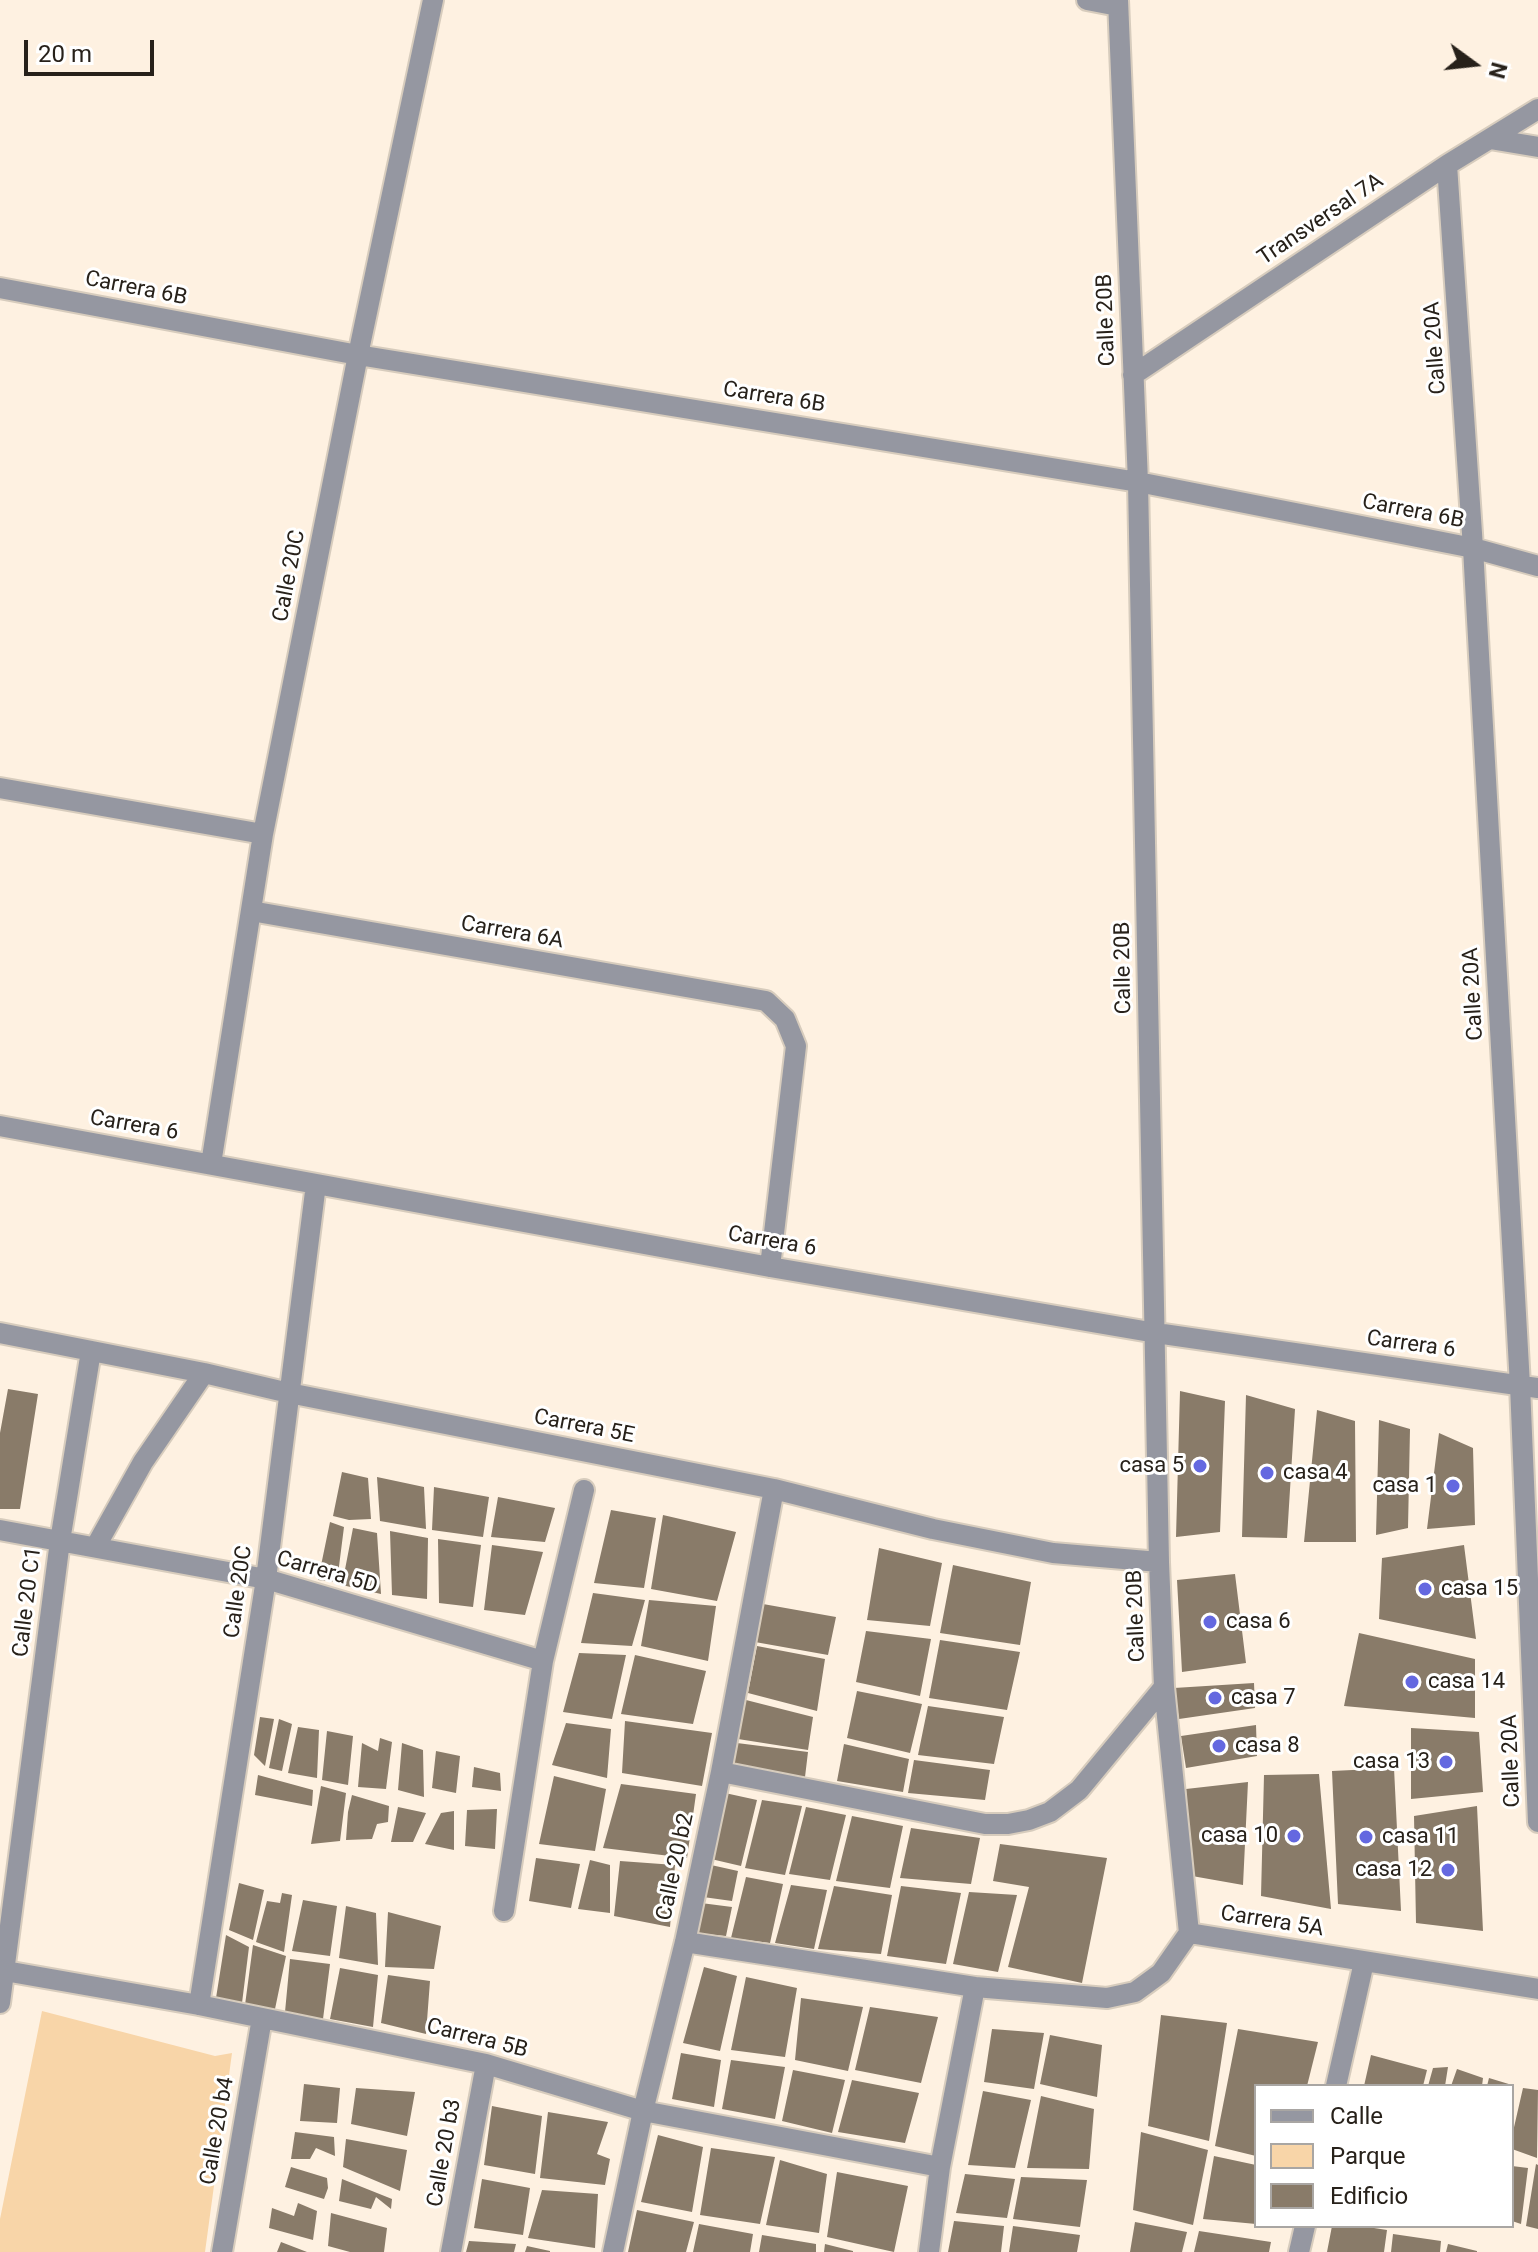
<!DOCTYPE html>
<html>
<head>
<meta charset="utf-8">
<style>
	body { margin:0 }
	#map { position:relative; width:1538px; height:2252px; overflow:hidden; background:#fef1e1; font-family:Roboto,sans-serif }
	canvas { display:block }
	.legend { position:absolute; left:1254px; top:2084px; width:260px; height:144px; box-sizing:border-box; background:#fff; border:2px solid #a9a6a3; margin:0; padding:10px 14px; list-style:none; font-size:24px; color:#27211a }
	.legend li { display:flex; align-items:center; gap:16px; height:40px }
	.legend b { width:40px; border:2px solid #a9a6a3 }
	.north { position:absolute; left:1434px; top:24px; width:80px; height:80px; -webkit-text-stroke:6px #fff; paint-order:stroke; rotate:105deg; font-size:22px; font-weight:700; line-height:32px; text-align:center; color:#27211a }
	.north::after { content:''; display:block; margin:auto; width:28px; height:36px; background:#27211a; clip-path:polygon(50% 0,100% 100%,50% 72%,0 100%) }
	.scale { position:absolute; left:24px; top:40px; width:130px; height:36px; box-sizing:border-box; border:4px solid #27211a; border-top:0; padding-left:10px; font-size:24px; line-height:28px; white-space:nowrap; color:#27211a; -webkit-text-stroke:6px #fff; paint-order:stroke }
</style>
</head>
<body>
<div id="map">
<canvas width="1538" height="2252"></canvas>
<ul class="legend">
<li><b style="height:10px;background:#9597a1"></b>Calle</li>
<li><b style="height:22px;background:#f8d5a8"></b>Parque</li>
<li><b style="height:22px;background:#897b69"></b>Edificio</li>
</ul>
<div class="north">N</div>
<div class="scale">20 m</div>
</div>
<script>
const ctx = document.querySelector('canvas').getContext('2d');
ctx.lineJoin = 'round';
function fillPath(path, color) { ctx.fillStyle = color; ctx.fill(path, 'evenodd'); }
function stroke(path, color, width, dash) { ctx.strokeStyle = color; ctx.lineWidth = width; ctx.lineCap = dash ? 'butt' : 'round'; ctx.setLineDash(dash || []); ctx.stroke(path); }
function label(font, color, halo, rows, align = 'center') {
  ctx.font = font + ' Roboto,sans-serif'; ctx.lineWidth = 6; ctx.setLineDash([]); ctx.textBaseline = 'middle'; ctx.strokeStyle = halo; ctx.fillStyle = color; for (const [text, x, y, turn = 0] of rows) {
    ctx.save(); ctx.translate(x, y); ctx.rotate((+turn || 0) * Math.PI / 180); ctx.textAlign = isNaN(turn) ? turn : align; if (halo) ctx.strokeText(text, 0, 0); ctx.fillText(text, 0, 0); ctx.restore();
  }
}
fillPath(new Path2D(`
	M42,2011L215,2056L232,2053L205,2252H0V2219Z`), '#f8d5a8');
fillPath(new Path2D(`
	M8,1389L38,1394L20,1509H0V1433Z
	M1180,1391L1225,1401L1220,1532L1176,1537Z
	M1246,1395L1295,1409L1287,1538L1242,1537Z
	M1317,1410L1355,1421L1356,1542H1304Z
	M1379,1420L1410,1429L1408,1528L1376,1535Z
	M1439,1433L1473,1448L1475,1525L1427,1529Z
	M342,1472L368,1478L371,1519L349,1520L333,1516Z
	M377,1477L424,1487L426,1529L380,1521Z
	M434,1487L489,1497L483,1537L432,1530Z
	M498,1497L555,1508L545,1542L491,1537Z
	M611,1510L656,1518L644,1588L594,1583Z
	M663,1515L736,1532L717,1601L651,1589Z
	M330,1522L344,1527L337,1582L318,1580Z
	M353,1528L377,1533L381,1594L342,1585Z
	M390,1531L428,1538L427,1599L392,1595Z
	M438,1539L481,1545L473,1607L439,1603Z
	M492,1545L543,1552L525,1615L484,1610Z
	M1464,1545L1476,1639L1379,1619L1382,1558Z
	M879,1548L942,1563L930,1626L867,1620Z
	M953,1565L1031,1582L1020,1645L940,1633Z
	M1235,1574L1246,1663L1182,1672L1177,1580Z
	M593,1593L645,1600L632,1646L581,1643Z
	M649,1600L716,1606L708,1661L641,1646Z
	M763,1604L836,1617L828,1655L755,1642Z
	M866,1631L931,1639L920,1696L856,1682Z
	M1359,1633L1475,1659V1718L1344,1706Z
	M940,1640L1020,1652L1007,1710L929,1698Z
	M757,1646L825,1659L817,1711L748,1693Z
	M579,1653L626,1655L612,1719L563,1712Z
	M635,1655L706,1671L693,1724L621,1714Z
	M1254,1683L1255,1708L1179,1719L1174,1688Z
	M857,1691L922,1704L910,1753L847,1738Z
	M746,1700L813,1717L808,1750L738,1739Z
	M928,1706L1004,1717L994,1764L918,1755Z
	M260,1717L274,1719L265,1766L254,1755Z
	M279,1719L292,1724L282,1771L269,1768Z
	M625,1721L712,1733L702,1786L622,1773Z
	M566,1723L611,1729L607,1778L552,1765Z
	M1256,1725L1257,1756L1186,1768L1181,1736Z
	M298,1727L319,1730L317,1778L288,1773Z
	M1411,1728L1479,1732L1483,1792L1411,1799Z
	M327,1731L353,1736L348,1785L322,1780Z
	M380,1738L392,1742L386,1789L358,1787L362,1743L378,1751Z
	M402,1743L423,1750L424,1797L398,1790Z
	M737,1743L808,1752L805,1777L734,1764Z
	M844,1744L909,1759L903,1792L837,1781Z
	M436,1751L460,1756L456,1793L432,1788Z
	M914,1760L990,1770L985,1800L908,1793Z
	M474,1767L500,1773L501,1791L472,1787Z
	M1394,1768L1401,1911L1338,1904L1332,1771Z
	M1319,1774L1331,1909L1261,1896L1264,1775Z
	M258,1775L313,1790L312,1806L255,1795Z
	M554,1776L606,1789L595,1851L539,1844Z
	M1248,1782L1243,1885L1192,1876L1186,1789Z
	M621,1784L696,1794L687,1858L603,1848Z
	M321,1786L346,1793L340,1841L311,1844Z
	M725,1793L757,1800L741,1866L711,1859Z
	M352,1795L389,1806L388,1822L377,1824L372,1839L346,1840L348,1812Z
	M762,1800L802,1806L785,1875L745,1868Z
	M1477,1806L1483,1931L1416,1923L1414,1816Z
	M398,1807L426,1813L413,1842H391Z
	M806,1807L846,1815L830,1880L789,1874Z
	M497,1809L495,1849L465,1846L467,1810Z
	M454,1811V1850L425,1844L441,1813Z
	M852,1816L903,1826L890,1888L836,1881Z
	M911,1828L980,1838L971,1884L900,1878Z
	M1000,1844L1107,1858L1082,1983L1008,1967L1029,1887L993,1881Z
	M536,1858L580,1864L571,1908L529,1901Z
	M590,1860L610,1865V1913L578,1909Z
	M620,1861L675,1865L670,1927L614,1916Z
	M711,1865L738,1871L732,1901L703,1897Z
	M746,1877L783,1884L770,1943L731,1938Z
	M239,1883L264,1890L253,1940L229,1930Z
	M791,1885L827,1890L814,1949L775,1943Z
	M834,1886L892,1895L881,1954L818,1949Z
	M901,1886L961,1893L946,1964L887,1956Z
	M969,1892L1017,1895L998,1972L953,1964Z
	M282,1893L292,1895L284,1952L256,1942L267,1901L280,1903Z
	M303,1900L337,1906L330,1956L292,1951Z
	M701,1903L732,1907L726,1936L694,1933Z
	M346,1906L376,1913L378,1965L339,1958Z
	M388,1912L441,1926L434,1969L385,1967Z
	M226,1935L249,1947L242,2003L216,1998Z
	M253,1945L286,1956L275,2009L245,2005Z
	M290,1959L330,1964L323,2019L285,2012Z
	M704,1967L737,1976L720,2051L683,2043Z
	M340,1968L378,1975L373,2027L330,2019Z
	M388,1975L430,1981L426,2034L381,2023Z
	M746,1977L797,1988L785,2057L731,2050Z
	M801,1998L863,2007L848,2071L795,2060Z
	M870,2007L938,2017L921,2083L855,2070Z
	M1161,2015L1227,2023L1209,2141L1148,2126Z
	M992,2029L1044,2033L1034,2089L984,2082Z
	M1238,2029L1318,2042L1307,2086H1256V2156L1215,2146Z
	M1050,2035L1102,2045L1097,2097L1040,2084Z
	M681,2053L721,2060L714,2107L672,2099Z
	M1371,2055L1427,2070L1423,2086H1364Z
	M731,2060L785,2067L775,2119L722,2109Z
	M1448,2067L1445,2086H1428L1433,2068Z
	M1457,2069L1483,2078L1482,2086H1451Z
	M793,2070L845,2080L832,2133L782,2121Z
	M1489,2078L1512,2085V2086H1487Z
	M852,2080L919,2093L905,2143L838,2132Z
	M304,2084L340,2088L337,2123L300,2121Z
	M356,2088L415,2092L407,2136L351,2124Z
	M1523,2088L1538,2090L1537,2158L1512,2149V2136Z
	M983,2091L1031,2100L1015,2168L968,2165Z
	M1041,2096L1094,2109L1089,2169L1027,2168Z
	M492,2106L542,2116L535,2174L484,2165Z
	M548,2112L608,2122L597,2154L610,2159L605,2185L540,2178Z
	M295,2132L334,2137L335,2156L316,2148L310,2159H291Z
	M1141,2132L1208,2150L1193,2225L1133,2210Z
	M658,2135L703,2147L692,2212L641,2202Z
	M346,2139L407,2150L400,2191L343,2167Z
	M711,2148L775,2157L760,2224L700,2215Z
	M1214,2156L1256,2165V2224L1203,2219Z
	M780,2160L827,2174L819,2233L766,2225Z
	M1536,2164L1538,2165V2229L1526,2226Z
	M1512,2166L1528,2168L1521,2224L1512,2221Z
	M291,2167L327,2178L328,2188L324,2199L285,2187Z
	M837,2172L908,2186L894,2252L827,2237Z
	M965,2174L1015,2179L1007,2218L956,2213Z
	M1021,2177L1087,2180L1080,2227L1013,2219Z
	M342,2179L392,2199L391,2209L376,2197L371,2209L339,2201Z
	M482,2179L530,2188L523,2235L474,2228Z
	M542,2190L598,2194L595,2248L528,2238Z
	M298,2203L317,2211L313,2240L269,2228L272,2208L294,2216Z
	M637,2210L694,2222L686,2252H628Z
	M331,2213L387,2228L384,2252H350L328,2246Z
	M954,2221L1004,2226L1001,2252H948Z
	M1135,2222L1187,2232L1182,2252H1130Z
	M699,2224L753,2234L750,2252H693Z
	M1013,2226L1080,2235L1077,2252H1009Z
	M1332,2226H1361L1387,2230L1384,2252H1327Z
	M1199,2231L1271,2242L1269,2252H1194Z
	M1393,2234L1441,2241L1440,2252H1391Z
	M762,2235L816,2244V2252H759Z
	M469,2241L516,2244L514,2252H466Z
	M281,2242L307,2252H277Z
	M825,2244L853,2251V2252H824Z
	M1448,2244L1477,2251V2252H1446Z
	M527,2246L550,2251V2252H525Z`), '#897b69');
const minor = new Path2D(`
	M1087,0L1118,6
	M1118,0L1138,482L1159,1562L1164,1687L1189,1933
	M1490,139L1538,147
	M1447,165L1473,548L1520,1385L1538,1822
	M0,288L358,355L1138,482L1473,548L1538,566
	M1133,375L1447,165L1538,109
	M0,788L263,834
	M251,911L766,1001L785,1019L796,1046L770,1267
	M0,1126L770,1267L1156,1333L1538,1388
	M211,1164L263,834L358,355L433,0
	M0,1333L204,1373L289,1393L774,1489L933,1529L1053,1553L1159,1562
	M0,1530L266,1579L543,1661
	M96,1546L143,1462L204,1373
	M721,1772L985,1824H1008L1029,1820L1050,1812L1079,1790L1164,1687
	M504,1911L543,1661L584,1490
	M1189,1933L1538,1989
	M685,1942L975,1987L1107,1998L1135,1992L1161,1973L1189,1933
	M0,1970L199,2005L486,2064L643,2111L940,2167
	M0,2003L60,1541L91,1351
	M199,2005L266,1579L316,1184
	M1336,2086L1364,1962
	M222,2252L262,2018
	M451,2252L486,2064
	M613,2252L643,2111L685,1942L721,1772L774,1489
	M929,2252L940,2167L975,1987
	M1299,2252L1305,2226`);
stroke(minor, '#d7ccbd', 24);
stroke(minor, '#9597a1', 20);
for (const [x, y, r, color] of [
	[1200,1466,8,"#6468e0"],
	[1267,1473,8,"#6468e0"],
	[1453,1486,8,"#6468e0"],
	[1425,1589,8,"#6468e0"],
	[1210,1622,8,"#6468e0"],
	[1412,1682,8,"#6468e0"],
	[1215,1698,8,"#6468e0"],
	[1219,1746,8,"#6468e0"],
	[1446,1762,8,"#6468e0"],
	[1294,1836,8,"#6468e0"],
	[1366,1837,8,"#6468e0"],
	[1448,1870,8,"#6468e0"]
]) { const dot = new Path2D(); dot.arc(x, y, r, 0, 2 * Math.PI); ctx.fillStyle = color; ctx.fill(dot); stroke(dot, '#fff', 3); }
label('22px', '#27211a', '#fff', [
	["Transversal 7A",1321,220,-34],
	["Carrera 6B",136,289,11],
	["Calle 20B",1107,320,-92],
	["Calle 20A",1436,348,-94],
	["Carrera 6B",774,398,9],
	["Carrera 6B",1413,512,11],
	["Calle 20C",290,576,-79],
	["Carrera 6A",512,933,10],
	["Calle 20B",1124,968,-91],
	["Calle 20A",1474,994,-93],
	["Carrera 6",134,1126,10],
	["Carrera 6",772,1242,10],
	["Carrera 6",1411,1345,8],
	["Carrera 5E",584,1427,11],
	["Carrera 5D",327,1573,16],
	["Calle 20C",239,1592,-82],
	["Calle 20 C1",28,1602,-83],
	["Calle 20B",1137,1616,-92],
	["Calle 20A",1512,1761,-92],
	["Calle 20 b2",676,1867,-78],
	["Carrera 5A",1272,1922,9],
	["Carrera 5B",477,2039,14],
	["Calle 20 b4",218,2131,-80],
	["Calle 20 b3",445,2153,-80]
]);
label('22px', '#27211a', '#fff', [
	["casa 5",1184,1466,"right"],
	["casa 4",1283,1473],
	["casa 1",1437,1486,"right"],
	["casa 15",1441,1589],
	["casa 6",1226,1622],
	["casa 14",1428,1682],
	["casa 7",1231,1698],
	["casa 8",1235,1746],
	["casa 13",1430,1762,"right"],
	["casa 10",1278,1836,"right"],
	["casa 11",1382,1837],
	["casa 12",1432,1870,"right"]
], 'left');
</script>
</body>
</html>
